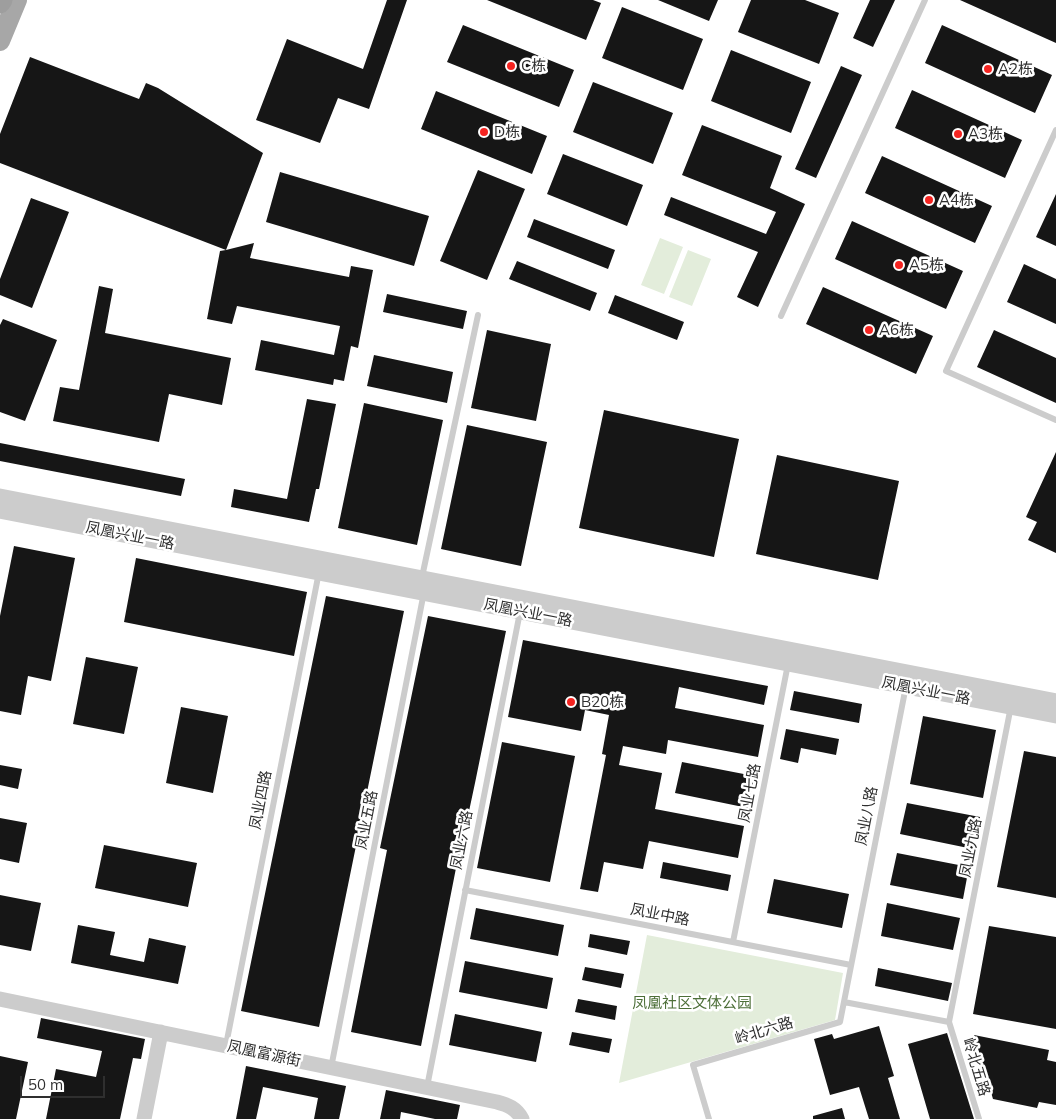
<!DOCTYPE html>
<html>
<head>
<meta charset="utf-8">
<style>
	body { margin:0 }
	#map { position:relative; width:1056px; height:1119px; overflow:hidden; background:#fff; font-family:Mulish,sans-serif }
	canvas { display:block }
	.scale { position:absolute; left:20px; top:1076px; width:85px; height:22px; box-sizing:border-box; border:2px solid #2f2f2f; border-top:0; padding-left:6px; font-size:15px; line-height:18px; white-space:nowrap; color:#2f2f2f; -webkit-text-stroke:4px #fff; paint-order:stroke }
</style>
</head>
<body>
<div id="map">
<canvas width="1056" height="1119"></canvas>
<div class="scale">50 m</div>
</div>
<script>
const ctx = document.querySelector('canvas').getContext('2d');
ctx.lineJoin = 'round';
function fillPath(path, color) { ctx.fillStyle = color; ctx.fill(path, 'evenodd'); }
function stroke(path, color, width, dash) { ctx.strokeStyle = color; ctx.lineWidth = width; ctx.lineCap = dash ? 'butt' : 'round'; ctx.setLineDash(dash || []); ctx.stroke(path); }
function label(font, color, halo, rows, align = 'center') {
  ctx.font = font + ' Mulish,"Noto Sans SC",sans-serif'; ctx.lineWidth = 5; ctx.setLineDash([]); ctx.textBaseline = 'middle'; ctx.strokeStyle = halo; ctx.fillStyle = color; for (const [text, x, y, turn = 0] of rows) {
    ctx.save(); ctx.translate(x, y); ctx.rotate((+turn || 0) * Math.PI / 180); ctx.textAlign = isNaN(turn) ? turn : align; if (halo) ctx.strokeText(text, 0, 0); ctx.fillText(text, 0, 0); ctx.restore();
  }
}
fillPath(new Path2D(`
	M660,238L683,247L664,294L641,285Z
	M688,250L711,259L692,306L669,297Z
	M647,935L843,973L835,1020L619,1083Z`), '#e3eddb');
fillPath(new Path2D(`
	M387,0H407L369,109L338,98L320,143L256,120L287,39L363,69Z
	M487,0H593L601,3L586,40Z
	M658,0H718L709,21Z
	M751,0H805L839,13L819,64L738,32Z
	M870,0H895L873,47L853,38Z
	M960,0H1056V43Z
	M622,7L703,39L683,90L602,58Z
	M463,25L574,70L559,107L447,62Z
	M942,25L1052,75L1035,113L925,63Z
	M731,50L811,82L791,133L711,101Z
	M30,57L139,99L146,83L158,88L263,153L226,250L254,243L250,258L349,277L351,266L373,270L358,348L351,346L344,381L334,379L333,385L255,370L261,340L334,355L340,326L237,306L232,324L207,319L220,251L226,250L0,163V134Z
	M841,66L862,75L816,178L795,169Z
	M593,82L673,113L653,164L573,132Z
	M912,90L1022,140L1005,178L895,128Z
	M436,91L547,136L532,174L421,129Z
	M702,125L782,156L770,188L805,204L758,307L737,297L758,252L664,215L671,197L766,234L776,212L682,175Z
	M563,154L643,185L627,226L547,194Z
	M882,156L992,206L975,243L865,193Z
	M478,170L525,189L487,280L440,261Z
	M280,172L429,216L414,266L266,222Z
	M1056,194V246L1036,237Z
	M31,198L69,212L32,308L0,295V279Z
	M534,219L615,250L608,269L527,237Z
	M852,221L963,271L946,309L835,259Z
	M517,261L597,293L590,311L509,279Z
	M1024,264L1056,279V324L1007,302Z
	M99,286L113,289L105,333L231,358L222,405L169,394L159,442L53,421L60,387L79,390Z
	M823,287L933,336L916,374L806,324Z
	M387,294L467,311L463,329L383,312Z
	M615,295L684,322L677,340L608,313Z
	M3,319L57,340L25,421L0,412V325Z
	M487,330L551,344L536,421L471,408Z
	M994,330L1056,358V403L977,367Z
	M374,355L453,372L447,403L367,386Z
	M307,399L336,404L319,489H316L309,522L231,507L234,489L287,499Z
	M364,403L443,420L417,545L338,528Z
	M604,410L739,439L714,557L579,528Z
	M467,425L547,442L521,566L441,549Z
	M0,443L185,479L181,496L0,461Z
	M1056,452V553L1028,540L1037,522L1026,517Z
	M777,455L899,481L878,580L756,554Z
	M14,546L75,558L51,681L28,676L21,715L0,711V616Z
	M136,558L307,592L294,656L124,622Z
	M326,596L404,611L319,1027L241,1011Z
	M428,616L506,631L475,783L458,863H457L421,1046L351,1032L387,850L380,848Z
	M523,640L768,686L764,705L679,687L675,708L764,725L758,757L668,740L666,754L623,746L619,765L662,773L655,809L744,826L738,858L649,841L643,869L604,862L598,892L580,889L606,755L602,754L609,715L585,710L581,731L508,717Z
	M86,657L138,667L124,734L73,724Z
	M794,691L862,704L859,723L790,710Z
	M181,707L228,716L213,793L166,783Z
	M923,716L996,730L983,798L910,784Z
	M786,729L839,739L836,755L801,748L798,763L780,759Z
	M502,742L575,756L550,882L477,868Z
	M1024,751L1056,757V898L997,887Z
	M682,762L754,776L748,808L675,793Z
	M0,765L22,769L18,789L0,785Z
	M907,803L980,817L973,849L900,834Z
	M0,818L27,823L19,863L0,859Z
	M104,845L197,863L188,907L95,888Z
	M897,853L969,867L963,899L890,885Z
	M663,862L731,875L728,891L660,878Z
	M774,879L849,894L842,928L767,913Z
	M0,895L41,903L31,951L0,945Z
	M887,903L960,918L953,950L881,936Z
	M476,908L564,925L558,956L470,939Z
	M78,925L115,932L110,955L144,962L149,938L186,946L178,984L71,963Z
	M989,926L1056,937V1029L973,1014Z
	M590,934L630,941L627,955L588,947Z
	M465,961L553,978L547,1009L459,992Z
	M585,967L624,974L621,988L582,980Z
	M878,968L952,983L948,1001L875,986Z
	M578,999L617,1006L615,1020L575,1012Z
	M455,1014L542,1032L536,1062L449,1045Z
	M41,1018L145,1039L141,1059L133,1058L120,1119H46L56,1069L96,1077L102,1051L37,1038Z
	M879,1026L894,1076L888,1078L900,1119H869L859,1087L830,1095L814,1039L832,1034L834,1039Z
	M572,1032L612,1039L609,1053L569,1045Z
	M947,1033L974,1119H930L908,1044Z
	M974,1035L1049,1050L1047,1060L1056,1062V1105L1039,1102L1037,1108L993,1099Z
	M0,1056L28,1062L16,1119H0Z
	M246,1066L346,1086L339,1119H314L318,1098L263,1087L256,1119H236Z
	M386,1090L460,1105L457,1119H435L401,1112L400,1119H380Z
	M842,1108L845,1119H813V1116Z`), '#161616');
stroke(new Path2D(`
	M1056,130L946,371L1056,420
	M781,316L925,0
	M422,577L478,315
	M465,890L851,965
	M733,942L788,664
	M844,1002L949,1022L1011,706
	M949,1022L979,1119
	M226,1045L319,572
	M331,1068L424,592
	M427,1087L520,612
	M709,1119L693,1065L840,1022L906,686`), '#ccc', 6);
stroke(new Path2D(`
	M0,496L1056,701
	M0,511L1056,716
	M0,999L497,1102C508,1105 516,1108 522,1119
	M144,1119L161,1032`), '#ccc', 15);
stroke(new Path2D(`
	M0,41L17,0`), '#a7a7a7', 20);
stroke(new Path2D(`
	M0,3L2,0`), '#9e9e9e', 21);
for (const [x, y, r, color] of [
	[511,66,5,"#f52421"],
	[988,69,5,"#f52421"],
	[484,132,5,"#f52421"],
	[958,134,5,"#f52421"],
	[929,200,5,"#f52421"],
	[899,265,5,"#f52421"],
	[869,330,5,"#f52421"],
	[571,702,5,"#f52421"]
]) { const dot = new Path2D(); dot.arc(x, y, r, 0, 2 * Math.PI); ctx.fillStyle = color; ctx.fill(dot); stroke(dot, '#fff', 2); }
label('15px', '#2f2f2f', '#fff', [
	["C栋",521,66],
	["A2栋",998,69],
	["D栋",494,132],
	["A3栋",968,134],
	["A4栋",939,200],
	["A5栋",909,265],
	["A6栋",879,330],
	["B20栋",581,702]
], 'left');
label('15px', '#2f2f2f', '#fff', [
	["凤凰兴业一路",130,536,11],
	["凤凰兴业一路",528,613,11],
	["凤凰兴业一路",926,691,11],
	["凤业七路",750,793,-79],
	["凤业四路",261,800,-79],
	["凤业八路",867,816,-79],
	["凤业五路",367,820,-79],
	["凤业六路",462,840,-79],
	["凤业九路",971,848,-79],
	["凤业中路",660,915,11],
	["岭北六路",764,1031,-17],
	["凤凰富源街",264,1054,12],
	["岭北五路",976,1067,73]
]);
label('15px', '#4d6f38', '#fff', [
	["凤凰社区文体公园",692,1003]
]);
</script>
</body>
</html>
